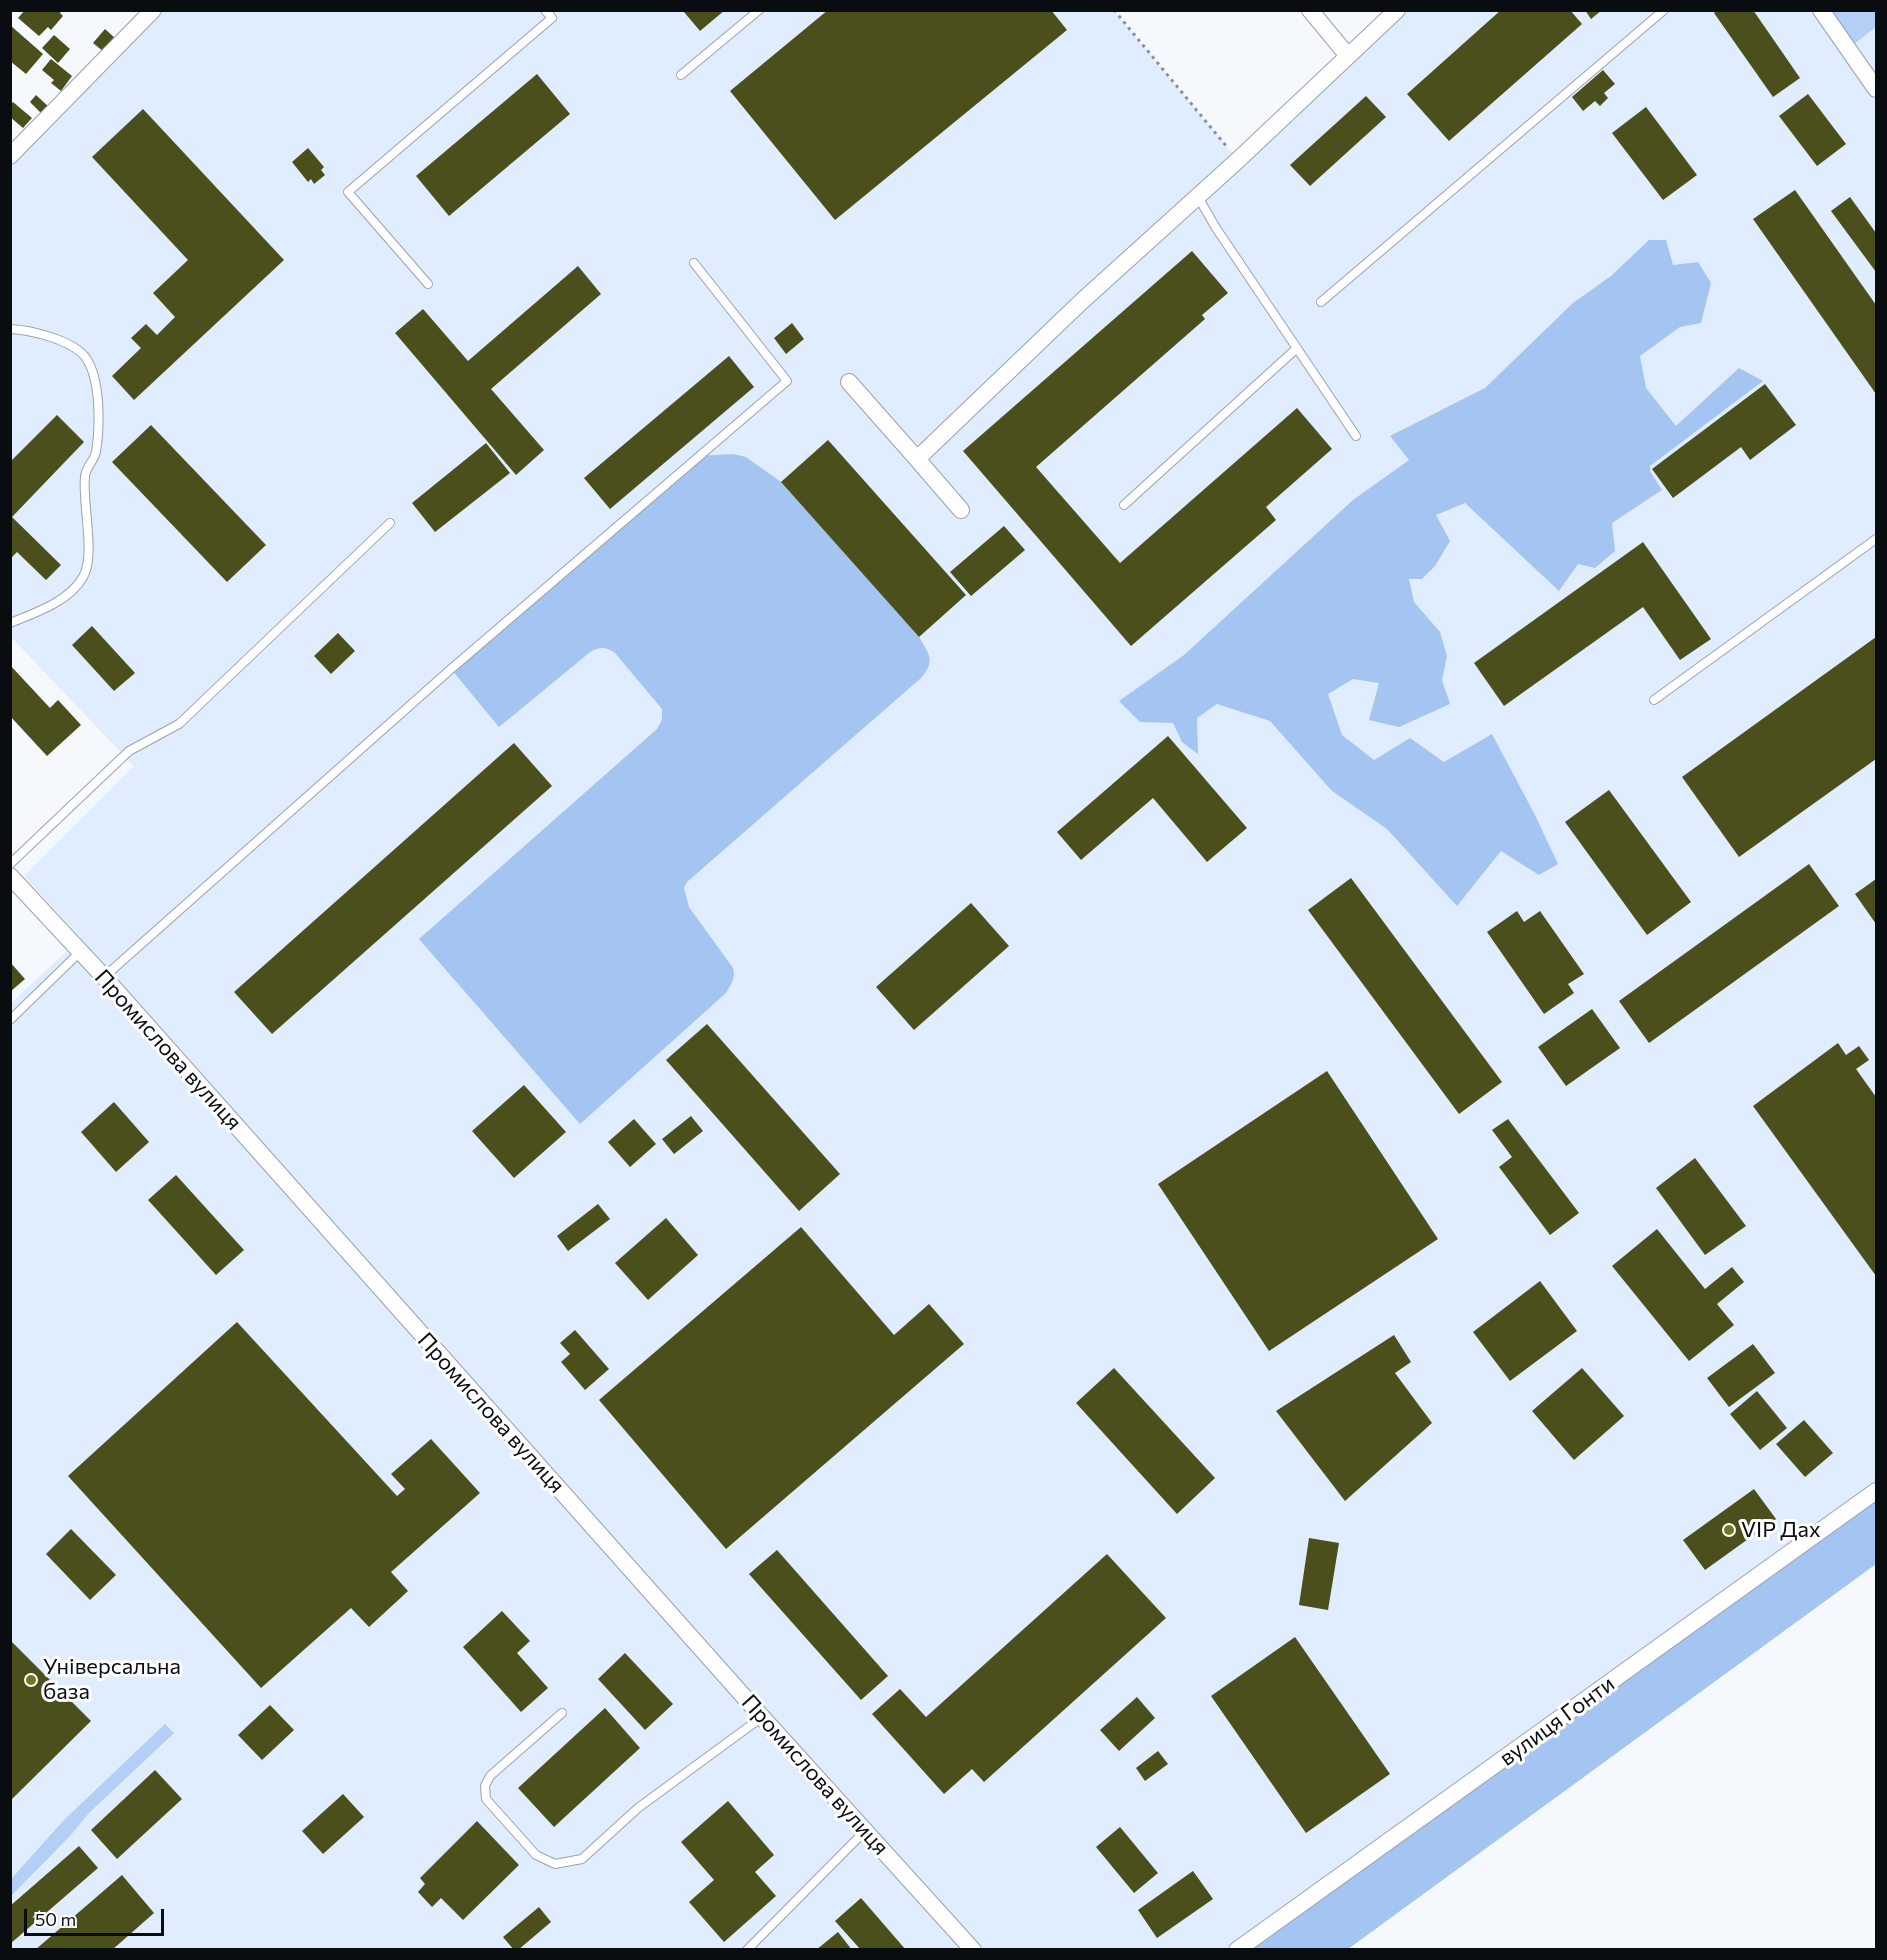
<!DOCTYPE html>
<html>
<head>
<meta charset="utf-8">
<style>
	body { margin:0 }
	#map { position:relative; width:1887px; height:1960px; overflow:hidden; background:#f5f8fd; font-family:Commissioner,sans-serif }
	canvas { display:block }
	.frame { position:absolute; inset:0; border:12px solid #0a0d10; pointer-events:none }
	.scale { position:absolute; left:24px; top:1909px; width:140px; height:27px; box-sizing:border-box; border:3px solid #0a0d10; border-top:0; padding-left:8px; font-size:18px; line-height:21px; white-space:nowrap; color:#0a0d10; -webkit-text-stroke:4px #fff; paint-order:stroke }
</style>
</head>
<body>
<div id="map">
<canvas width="1887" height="1960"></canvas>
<div class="frame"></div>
<div class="scale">50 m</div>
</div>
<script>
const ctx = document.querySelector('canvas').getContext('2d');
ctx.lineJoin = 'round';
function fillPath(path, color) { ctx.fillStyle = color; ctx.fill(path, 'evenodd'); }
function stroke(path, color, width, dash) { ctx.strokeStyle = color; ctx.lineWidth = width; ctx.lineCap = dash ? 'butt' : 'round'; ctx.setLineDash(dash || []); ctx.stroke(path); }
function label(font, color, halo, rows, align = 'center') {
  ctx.font = font + ' Commissioner,sans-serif'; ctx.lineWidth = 6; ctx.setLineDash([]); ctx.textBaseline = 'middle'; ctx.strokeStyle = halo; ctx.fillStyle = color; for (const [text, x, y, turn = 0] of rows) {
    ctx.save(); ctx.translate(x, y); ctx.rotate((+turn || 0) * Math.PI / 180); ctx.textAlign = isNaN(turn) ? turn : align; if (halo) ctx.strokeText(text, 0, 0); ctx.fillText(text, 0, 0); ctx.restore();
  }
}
fillPath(new Path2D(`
	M157,11H1114L1238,160L1398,11H1821L1848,49L1876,27V1491L1237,1949H11V1003L81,938L24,876L134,766L11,637V162Z`), '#e0edfe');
fillPath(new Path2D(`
	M1821,11H1876V27L1848,49Z
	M165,1724L174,1733L89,1813L70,1836L11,1896V1879L65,1819Z`), '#b3cff6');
fillPath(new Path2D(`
	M1649,240H1666L1673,265L1698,262L1711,283L1701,323L1680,327L1640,356L1646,388L1676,426L1739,368L1763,381L1650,466V471L1662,490L1612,523L1615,551L1595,568L1578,564L1559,591L1465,503L1436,515L1450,541L1435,566L1422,579H1409L1414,602L1440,632L1447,656L1442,680L1450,704L1399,727L1369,720L1379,683L1353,679L1328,694L1342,735L1374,760L1410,738L1444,762L1492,734L1535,815L1558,864L1539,875L1501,851L1457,906L1387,829L1332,791L1270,721L1217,704L1197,718L1198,754L1182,742L1173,723L1140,722L1119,701L1184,655L1353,500L1409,460L1390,436L1485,388L1573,303L1611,276Z
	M733,454L746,457L781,482L919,637C929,654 936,661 921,678L687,882L684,888L689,907L733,968C736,978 731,984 726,993L580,1124L419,939L657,729L662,720V709L615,653C605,646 599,647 589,653L499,727L451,669L699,456Z
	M1876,1491V1564L1348,1949L1237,1950Z`), '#a4c4f1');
fillPath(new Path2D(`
	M25,10H62L60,13L63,16L51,30L48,27L39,36L18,18Z
	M686,10H725L700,31L684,12Z
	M828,10H1051L1067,30L835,220L730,91Z
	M1501,10H1570L1582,24L1449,141L1407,94Z
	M1585,10H1602L1591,19Z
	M1717,10H1753L1800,78L1773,97L1714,13Z
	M10,25L43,54L26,74L10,61Z
	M105,29L116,39L104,52L93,43Z
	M54,35L70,49L58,63L42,48Z
	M51,59L72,76L61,91L51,83L54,80L42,70Z
	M1603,70L1615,84L1604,93L1608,98L1600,106L1595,101L1583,111L1572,97Z
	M537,74L570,114L449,216L416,176Z
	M1808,94L1846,144L1817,166L1779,116Z
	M36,95L50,108L43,115L30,102Z
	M1366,96L1386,117L1310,186L1290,165Z
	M13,102L32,118L23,128L10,117V105Z
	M1646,107L1697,175L1663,200L1612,133Z
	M143,109L284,260L134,400L112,376L141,348L131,338L146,324L157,335L175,317L153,293L188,260L92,157Z
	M308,148L324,167L321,170L325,175L314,184L311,179L308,182L292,162Z
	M1795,190L1876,305V394L1753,219Z
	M1850,197L1876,233V272L1831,211Z
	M1192,251L1228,293L1202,315L1205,319L1036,467L1120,563L1297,408L1332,449L1266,507L1276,520L1131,646L963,451Z
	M578,266L601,294L491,389L544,450L516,475L395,333L423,309L468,361Z
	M792,323L804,339L786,354L774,338Z
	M729,356L754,387L610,509L584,478Z
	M1765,384L1796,425L1750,460L1741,447L1673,498L1652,469Z
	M57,415L84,442L12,517L61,565L46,580L17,552L10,559V462Z
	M151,425L266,545L227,582L112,462Z
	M828,440L966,595L919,637L781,482Z
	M486,443L510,473L435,532L412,503Z
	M1004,526L1025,550L971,596L950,572Z
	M1643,542L1711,639L1680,660L1643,607L1504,706L1474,663Z
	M92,626L135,673L114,691L72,645Z
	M338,633L355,651L331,674L314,656Z
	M1876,637V759L1739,857L1682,777Z
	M10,665L50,708L58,700L81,725L47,756L10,716Z
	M1168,736L1247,828L1207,862L1153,798L1081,860L1057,832Z
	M514,743L552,786L272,1034L234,992Z
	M1609,790L1691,902L1647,935L1565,822Z
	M1809,864L1839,906L1649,1043L1619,1001Z
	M1351,878L1502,1082L1459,1114L1308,910Z
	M1876,879V924L1855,894Z
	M971,903L1009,946L914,1030L876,987Z
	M1517,911L1524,922L1540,911L1584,974L1568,984L1574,993L1544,1014L1487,932Z
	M10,962L25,979L10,992Z
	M1592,1009L1620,1048L1566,1086L1538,1047Z
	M707,1024L840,1174L799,1211L666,1060Z
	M1838,1043L1846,1055L1859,1046L1869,1060L1856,1069L1876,1097V1276L1753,1106Z
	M1327,1071L1438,1239L1269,1351L1158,1184Z
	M524,1085L566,1132L514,1178L472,1131Z
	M114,1102L149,1142L116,1172L81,1132Z
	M691,1116L703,1131L674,1154L662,1139Z
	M634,1119L656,1144L630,1167L608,1142Z
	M1508,1119L1579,1213L1550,1235L1499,1167L1512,1157L1492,1130Z
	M1695,1158L1746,1226L1705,1255L1656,1188Z
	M176,1175L244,1250L216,1275L148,1200Z
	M598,1204L610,1219L568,1251L557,1236Z
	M666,1218L698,1255L648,1300L615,1263Z
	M801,1227L894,1335L929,1304L964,1344L726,1549L599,1400Z
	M1657,1229L1705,1289L1732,1267L1744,1282L1717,1304L1734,1325L1689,1361L1612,1266Z
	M1540,1281L1577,1331L1510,1381L1473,1332Z
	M237,1322L397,1496L405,1489L391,1474L431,1439L480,1493L391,1572L408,1591L369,1627L351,1608L261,1688L68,1476Z
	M575,1330L609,1369L585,1390L561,1362L570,1354L560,1343Z
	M1394,1335L1411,1362L1395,1373L1432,1423L1345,1501L1276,1411Z
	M1753,1344L1775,1373L1729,1407L1707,1378Z
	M1114,1368L1215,1478L1177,1514L1076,1403Z
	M1582,1368L1624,1416L1574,1460L1532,1411Z
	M1757,1391L1787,1428L1760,1450L1730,1414Z
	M1804,1420L1833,1453L1805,1477L1776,1444Z
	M1754,1489L1776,1519L1705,1570L1683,1540Z
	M71,1529L116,1575L90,1600L46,1554Z
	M1309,1538L1339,1543L1328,1610L1299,1605Z
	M777,1550L888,1676L861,1700L749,1574Z
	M1107,1554L1166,1618L984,1782L972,1769L944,1794L872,1714L900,1689L926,1717Z
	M502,1611L530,1641L517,1653L548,1688L521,1712L463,1647Z
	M1295,1637L1390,1774L1306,1833L1211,1696Z
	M10,1640L91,1721L10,1801Z
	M625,1653L673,1704L645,1730L598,1679Z
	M1137,1697L1155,1718L1119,1751L1100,1730Z
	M270,1705L294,1730L262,1760L238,1735Z
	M605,1708L640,1748L554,1827L518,1788Z
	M1158,1751L1168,1764L1145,1781L1136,1768Z
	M155,1770L182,1799L117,1859L91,1830Z
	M343,1794L364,1817L323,1854L302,1831Z
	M728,1801L774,1855L755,1872L776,1896L724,1942L689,1902L714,1880L681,1842Z
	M477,1821L519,1865L463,1920L441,1898L432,1907L418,1892L425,1884L420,1878Z
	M1120,1827L1158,1873L1134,1893L1096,1847Z
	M79,1846L98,1868L10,1944V1906Z
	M1193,1871L1213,1899L1157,1938L1138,1910Z
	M122,1875L154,1913L112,1950H35Z
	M861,1898L906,1950H861L835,1921Z
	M539,1907L551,1922L518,1950H514L503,1937Z
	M838,1932L852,1950H816Z`), '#4b4f1c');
const service = new Path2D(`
	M681,75L759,10
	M1198,197L1216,228L1356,436
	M428,284L348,192L552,18L545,10
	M1321,302L1664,10
	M10,329C31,330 73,340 86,358C101,380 100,427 96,452C94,461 85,468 85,477C82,503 96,555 83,577C70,601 35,613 10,623
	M1124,505L1297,348
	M1654,700L1876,539
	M10,864L129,751L179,724L390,523
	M104,977L451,669L787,381L694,263
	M10,1020L80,952
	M562,1713L490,1776L485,1786L486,1799L536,1855L555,1864L582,1859L638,1808L762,1717
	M747,1950L865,1831`);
const minor = new Path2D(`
	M1310,10L1348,56
	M1821,10L1876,89
	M10,156L153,10
	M849,382L917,459
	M961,510L917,459L1081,302L1238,160L1397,10
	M10,876L104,977L762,1717L973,1950
	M1237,1950L1876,1491`);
stroke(service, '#9aa2ac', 10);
stroke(minor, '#9aa2ac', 18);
stroke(new Path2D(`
	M1114,10L1227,147`), '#8c8f93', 3, [3, 4.5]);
stroke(service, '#fff', 8);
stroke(minor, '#fff', 16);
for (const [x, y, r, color] of [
	[1729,1530,6,"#707720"],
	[31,1680,6,"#707720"]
]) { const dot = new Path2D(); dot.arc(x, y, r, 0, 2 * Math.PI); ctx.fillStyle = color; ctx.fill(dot); stroke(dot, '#fff', 2); }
label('22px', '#0a0d10', '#fff', [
	["Промислова вулиця",168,1050,48],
	["Промислова вулиця",491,1413,48],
	["вулиця Гонти",1557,1721,-36],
	["Промислова вулиця",815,1775,48]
]);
label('22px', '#0a0d10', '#fff', [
	["VIP Дах",1741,1530],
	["Універсальна",43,1667],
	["база",43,1692]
], 'left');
</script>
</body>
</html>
